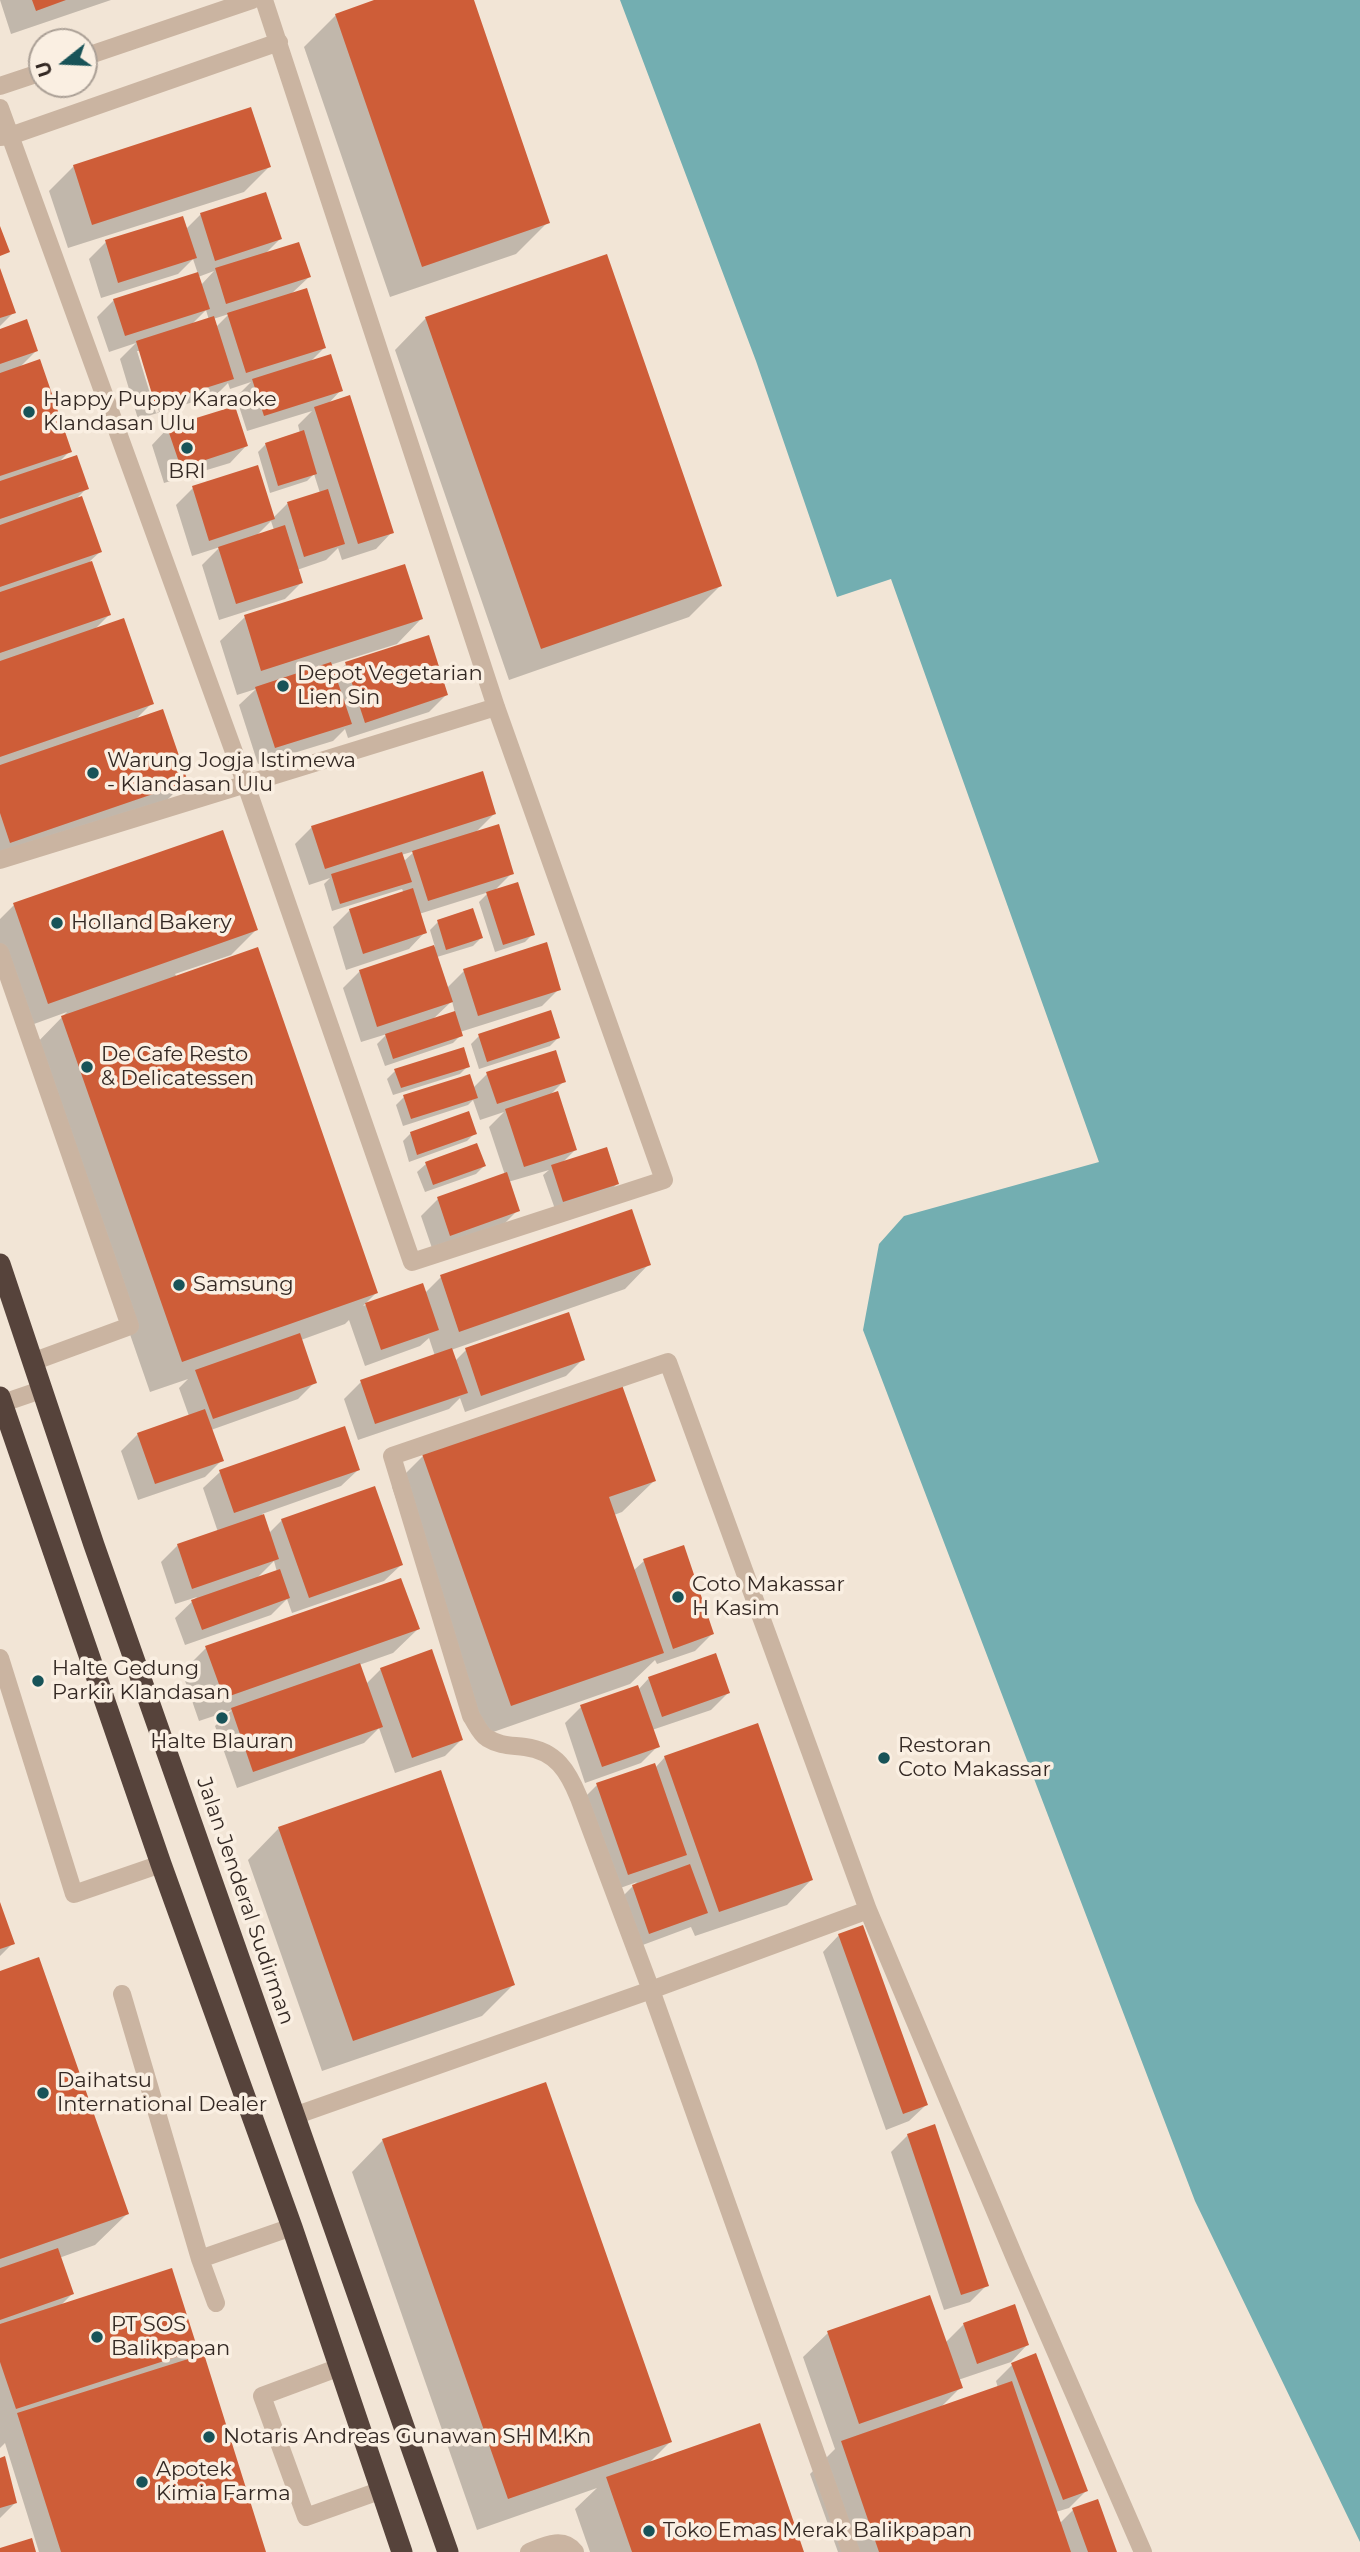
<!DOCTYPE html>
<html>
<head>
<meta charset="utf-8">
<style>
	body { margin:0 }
	#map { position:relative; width:1360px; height:2552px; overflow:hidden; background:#f2e5d6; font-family:Montserrat,sans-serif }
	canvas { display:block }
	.north { position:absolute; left:28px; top:28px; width:70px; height:70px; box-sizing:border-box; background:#faefe2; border:2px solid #aba096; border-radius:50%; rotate:252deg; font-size:19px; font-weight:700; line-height:28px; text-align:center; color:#342924 }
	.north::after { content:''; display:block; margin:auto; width:24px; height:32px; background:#185358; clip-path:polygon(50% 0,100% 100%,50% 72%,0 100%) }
</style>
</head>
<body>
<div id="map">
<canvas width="1360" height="2552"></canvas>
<div class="north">U</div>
</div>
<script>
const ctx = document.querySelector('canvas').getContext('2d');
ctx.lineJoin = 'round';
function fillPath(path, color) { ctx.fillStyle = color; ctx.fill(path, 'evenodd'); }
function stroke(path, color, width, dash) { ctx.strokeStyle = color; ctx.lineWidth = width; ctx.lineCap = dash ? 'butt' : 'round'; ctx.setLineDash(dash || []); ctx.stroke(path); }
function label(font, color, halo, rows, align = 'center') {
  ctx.font = font + ' Montserrat,sans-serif'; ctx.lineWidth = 7; ctx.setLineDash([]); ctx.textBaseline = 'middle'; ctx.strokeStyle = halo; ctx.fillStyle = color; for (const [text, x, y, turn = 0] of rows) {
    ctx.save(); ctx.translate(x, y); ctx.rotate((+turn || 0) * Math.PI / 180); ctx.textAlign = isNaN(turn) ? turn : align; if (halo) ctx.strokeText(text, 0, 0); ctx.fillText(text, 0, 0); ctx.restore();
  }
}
fillPath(new Path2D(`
	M620,0H1360V2542L1195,2201L863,1330L879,1244L904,1216L1099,1162L891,579L837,597L756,361Z`), '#73aeb1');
fillPath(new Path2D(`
	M0,0H111L11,34Z
	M380,0H472L548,222L516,254L390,297L304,47L336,15Z
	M74,166L269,167L244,192L68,248L49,191Z
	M201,214L280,239L264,255L309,277L290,295L324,348L310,362L341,390L328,404L392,532L376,549L342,560L338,548L326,560L297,570L301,583L285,599L219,620L202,565L220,547L192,556L176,505L193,488L273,518L287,504L320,493L314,474L307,481L270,493L258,452L266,444L300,433L298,425L312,411L247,431L236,397L251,382L230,389L228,383L216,395L138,419L120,359L136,343L109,352L97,317L114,300L198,274L193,259L178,274L101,298L89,259L106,242L186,229ZM214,271L201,285L198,277ZM206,310L209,320L191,325ZM229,314L216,327L213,319ZM137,351H140L159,412L156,413ZM271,521L274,530L256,536Z
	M0,272L14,312L0,326Z
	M426,318L720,586L689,617L509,680L395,350Z
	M0,331L36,351L18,369L70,451L58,463L87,488L74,501L100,552L90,561L109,615L93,631L152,703L135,720L186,781L161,806L0,861Z
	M168,428L246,446L230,463L164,483L152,445Z
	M245,617L421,619L397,644L330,665L334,676L346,664L446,695L429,712L348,738L345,729L333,741L258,764L239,705L256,689L237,695L220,641Z
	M494,814L475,833L512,873L493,892L533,934L525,942L495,952L479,902L489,892L419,914L425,932L409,949L346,970L333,927L350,910L404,893L402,889L332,911L324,884L330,878L309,885L295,844L312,827ZM415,851L403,862L401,855Z
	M222,832L256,930L231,955L175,974L376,1293L363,1306L422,1285L425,1293L441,1277L649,1264L625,1289L451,1350L455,1361L466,1350L583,1359L566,1376L465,1412L460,1398L449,1409L358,1440L344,1399L361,1382L435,1356L429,1338L420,1346L365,1366L349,1320L345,1324L301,1340L315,1382L298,1399L211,1430L222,1460L205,1477L138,1500L121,1451L138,1434L189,1416L179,1388L188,1379L150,1392L31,1049L67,1012L23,1028L0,962V919L14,905Z
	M438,922L481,938L473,946L437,957L447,988L464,971L559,989L542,1006L460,1032L461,1035L453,1043L385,1066L377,1044L387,1034L361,1042L343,988L360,971L435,947L430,930ZM452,1001L455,1013L432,1020Z
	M479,1036L558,1038L550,1046L479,1069L471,1044Z
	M468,1066L460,1074L393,1095L387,1079L395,1071Z
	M487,1074L564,1081L549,1096L575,1150L561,1164L617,1184L609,1192L555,1209L543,1175L549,1170L508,1182L518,1210L501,1227L433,1251L421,1216L438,1199L505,1175L489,1127L504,1112L480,1120L473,1100L468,1105L403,1126L396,1105L404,1097L473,1088Z
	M411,1133H475L467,1141L409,1162L403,1141Z
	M476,1146L484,1166L476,1174L425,1192L417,1172L426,1164Z
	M423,1456L654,1481L622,1512L614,1515L633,1571L644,1561L712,1634L695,1651L657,1664L655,1660L630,1684L479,1737L392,1487Z
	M358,1470L341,1486L262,1514L268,1534L282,1520L401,1565L384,1581L292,1613L287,1599L271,1615L185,1645L175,1618L197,1597L175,1604L161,1562L178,1545L218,1532L203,1488L220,1472ZM274,1561L277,1572L256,1579Z
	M418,1629L393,1653L359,1665L366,1684L381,1669L461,1740L445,1756L395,1773L379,1728L364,1743L237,1788L215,1726L232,1710L199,1721L182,1672L206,1648Z
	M649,1678L728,1693L711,1710L652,1730L658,1746L641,1763L585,1783L565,1723L581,1707L638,1690Z
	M665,1757L811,1880L787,1905L695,1936L691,1927L632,1949L616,1903L637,1882L612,1891L580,1802L597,1785L655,1768Z
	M279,1828L513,1985L482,2016L322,2071L248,1860Z
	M0,1906L13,1943L0,1956Z
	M839,1935L926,2105L909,2121L886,2130L823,1952Z
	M0,1973L127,2214L95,2245L59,2258L72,2294L59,2307L196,2350L184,2362L264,2552H39L5,2443L0,2448Z
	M908,2135L987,2285L970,2302L944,2310L891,2152Z
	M383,2140L670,2442L648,2464L802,2552H590L575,2509L597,2488L477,2530L352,2172Z
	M964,2324L1027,2345L1011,2362L958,2380L961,2387L940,2408L998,2388L996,2381L1012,2365L1086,2491L1069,2508L1056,2512L1059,2524L1073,2510L1115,2552H838L810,2474L835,2449L803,2357L828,2333L945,2343Z
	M0,2459L15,2503L0,2518Z`), '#0003');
fillPath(new Path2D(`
	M32,0H66L36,11Z
	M374,0H474L550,223L422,267L335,14Z
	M251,107L271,167L92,225L73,165Z
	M266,192L282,239L215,261L200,213Z
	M183,216L197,258L118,283L105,240Z
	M0,226L10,252L0,256Z
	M299,242L311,277L226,304L215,268Z
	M607,254L722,586L541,649L425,317Z
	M0,268L16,313L0,318Z
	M198,272L210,309L125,336L113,299Z
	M307,288L326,348L246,373L227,313Z
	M214,316L234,379L155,404L136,341Z
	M27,319L38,351L0,364V329Z
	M331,354L343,391L264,416L252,379Z
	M40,359L72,452L0,476V373Z
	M350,395L394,533L358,544L314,407Z
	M235,406L248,446L181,468L167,427Z
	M304,430L317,474L278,486L265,443Z
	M77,455L89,489L0,519V481Z
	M258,465L275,519L209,541L192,486Z
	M328,489L345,544L304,557L287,502Z
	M82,496L102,552L0,587V525Z
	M285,525L303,583L236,604L218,547Z
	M92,561L111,615L0,653V592Z
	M405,564L423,619L261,671L244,615Z
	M124,618L154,704L0,757V661Z
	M429,635L448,695L365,723L345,662Z
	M331,662L352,724L275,748L255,687Z
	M163,709L188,782L10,843L0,813V765Z
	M483,771L496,814L325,869L311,826Z
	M499,824L514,874L428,901L412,851Z
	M223,830L258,930L48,1004L13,903Z
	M402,852L412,882L340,904L331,874Z
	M518,882L535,935L503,945L486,892Z
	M413,888L427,933L363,954L349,909Z
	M473,908L483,938L446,950L437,920Z
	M547,942L561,990L478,1016L463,969Z
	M434,945L453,1002L377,1027L359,970Z
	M258,947L378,1293L182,1362L61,1016Z
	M551,1010L560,1038L487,1062L478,1034Z
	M455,1011L463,1036L393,1059L385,1034Z
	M464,1047L470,1067L401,1088L394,1069Z
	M556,1050L566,1082L497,1104L486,1072Z
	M470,1074L478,1098L411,1119L403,1095Z
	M558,1091L577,1150L524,1167L505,1109Z
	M469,1111L477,1134L417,1155L410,1132Z
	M477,1143L486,1166L433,1185L425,1162Z
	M607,1147L619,1184L563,1202L551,1165Z
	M507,1172L520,1211L450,1236L437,1197Z
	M632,1209L651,1265L459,1332L440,1275Z
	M423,1283L439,1330L381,1350L365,1303Z
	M569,1312L585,1360L481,1396L465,1348Z
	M300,1333L317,1383L213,1419L195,1370Z
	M452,1348L468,1393L375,1424L360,1380Z
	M622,1385L656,1481L609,1497L664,1653L511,1706L422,1454Z
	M205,1409L224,1461L155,1484L137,1433Z
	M345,1426L360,1470L234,1513L219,1470Z
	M375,1486L403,1565L309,1598L281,1519Z
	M264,1514L279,1559L192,1589L177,1544Z
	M684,1545L714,1634L673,1649L643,1559Z
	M280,1569L290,1598L202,1630L191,1600Z
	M401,1578L420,1629L224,1698L205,1646Z
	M432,1649L463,1740L412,1758L380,1668Z
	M716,1653L730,1693L662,1717L648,1677Z
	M360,1663L383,1727L253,1772L231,1708Z
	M638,1685L660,1747L602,1767L580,1705Z
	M758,1723L813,1880L719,1912L664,1756Z
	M655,1763L687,1855L628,1875L596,1783Z
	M441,1770L515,1985L353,2041L278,1827Z
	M690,1864L708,1913L649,1934L632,1885Z
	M0,1902L15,1944L0,1949Z
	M863,1925L928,2105L903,2114L838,1934Z
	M39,1957L129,2214L0,2259V1971Z
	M546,2082L672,2442L508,2499L382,2139Z
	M935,2124L989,2286L961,2295L907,2134Z
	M58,2248L74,2294L0,2320V2268Z
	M172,2268L198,2350L16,2409L0,2362V2324Z
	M930,2295L963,2388L859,2424L827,2331Z
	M1015,2304L1029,2345L977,2364L963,2323Z
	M1036,2353L1088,2491L1063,2500L1011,2363Z
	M204,2354L266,2552H61L17,2413Z
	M1012,2381L1071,2552H879L841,2441Z
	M760,2423L804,2552H632L606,2477Z
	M5,2456L17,2503L0,2508V2458Z
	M1098,2499L1117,2552H1088L1072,2508Z
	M32,2538L36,2552H0V2548Z`), '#ce5d38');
stroke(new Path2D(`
	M84,57L252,0
	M0,86L42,72
	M0,108L246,785L412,1262L664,1180L496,707L264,0
	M0,137L10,136L279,42
	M0,860L496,707
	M0,952L130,1326L32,1362
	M0,1404L41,1390
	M0,1658L74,1894L161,1864
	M122,1994L200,2259L216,2303
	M294,2116L651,1990L868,1910
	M200,2259L292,2227
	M340,2367L262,2396L306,2517L382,2490
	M529,2552C544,2546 563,2536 575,2552
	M851,2552L651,1990L579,1798C568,1771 556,1751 525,1747C511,1745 500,1746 487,1738C480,1734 476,1723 471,1716L392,1456L668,1362L868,1910L1017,2263L1143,2552`), '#cab4a1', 18);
stroke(new Path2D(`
	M0,1264L94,1545L448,2552
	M0,1397L161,1864L292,2227L402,2552`), '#56433b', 21);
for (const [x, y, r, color] of [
	[29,412,7,"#185358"],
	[187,448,7,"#185358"],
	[283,686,7,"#185358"],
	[93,773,7,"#185358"],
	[57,923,7,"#185358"],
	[87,1067,7,"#185358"],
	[179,1285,7,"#185358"],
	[678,1597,7,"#185358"],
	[38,1681,7,"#185358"],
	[222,1718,7,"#185358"],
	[884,1758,7,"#185358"],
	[43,2093,7,"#185358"],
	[97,2337,7,"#185358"],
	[209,2437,7,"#185358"],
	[142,2482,7,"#185358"],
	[649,2531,7,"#185358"]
]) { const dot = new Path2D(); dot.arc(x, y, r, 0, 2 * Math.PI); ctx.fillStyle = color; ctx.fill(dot); stroke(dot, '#faefe2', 2.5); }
label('21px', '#342924', '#faefe2', [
	["Happy Puppy Karaoke",43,400],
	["Klandasan Ulu",43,424],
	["BRI",187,472,"center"],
	["Depot Vegetarian",297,674],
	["Lien Sin",297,698],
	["Warung Jogja Istimewa",107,761],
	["- Klandasan Ulu",107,785],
	["Holland Bakery",71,923],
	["De Cafe Resto",101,1055],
	["& Delicatessen",101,1079],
	["Samsung",193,1285],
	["Coto Makassar",692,1585],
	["H Kasim",692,1609],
	["Halte Gedung",52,1669],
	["Parkir Klandasan",52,1693],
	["Halte Blauran",222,1742,"center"],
	["Restoran",898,1746],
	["Coto Makassar",898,1770],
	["Daihatsu",57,2081],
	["International Dealer",57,2105],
	["PT SOS",111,2325],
	["Balikpapan",111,2349],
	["Notaris Andreas Gunawan SH M.Kn",223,2437],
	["Apotek",156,2470],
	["Kimia Farma",156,2494],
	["Toko Emas Merak Balikpapan",663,2531]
], 'left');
label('21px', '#342924', '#faefe2', [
	["Jalan Jenderal Sudirman",245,1901,71]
]);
</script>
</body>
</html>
